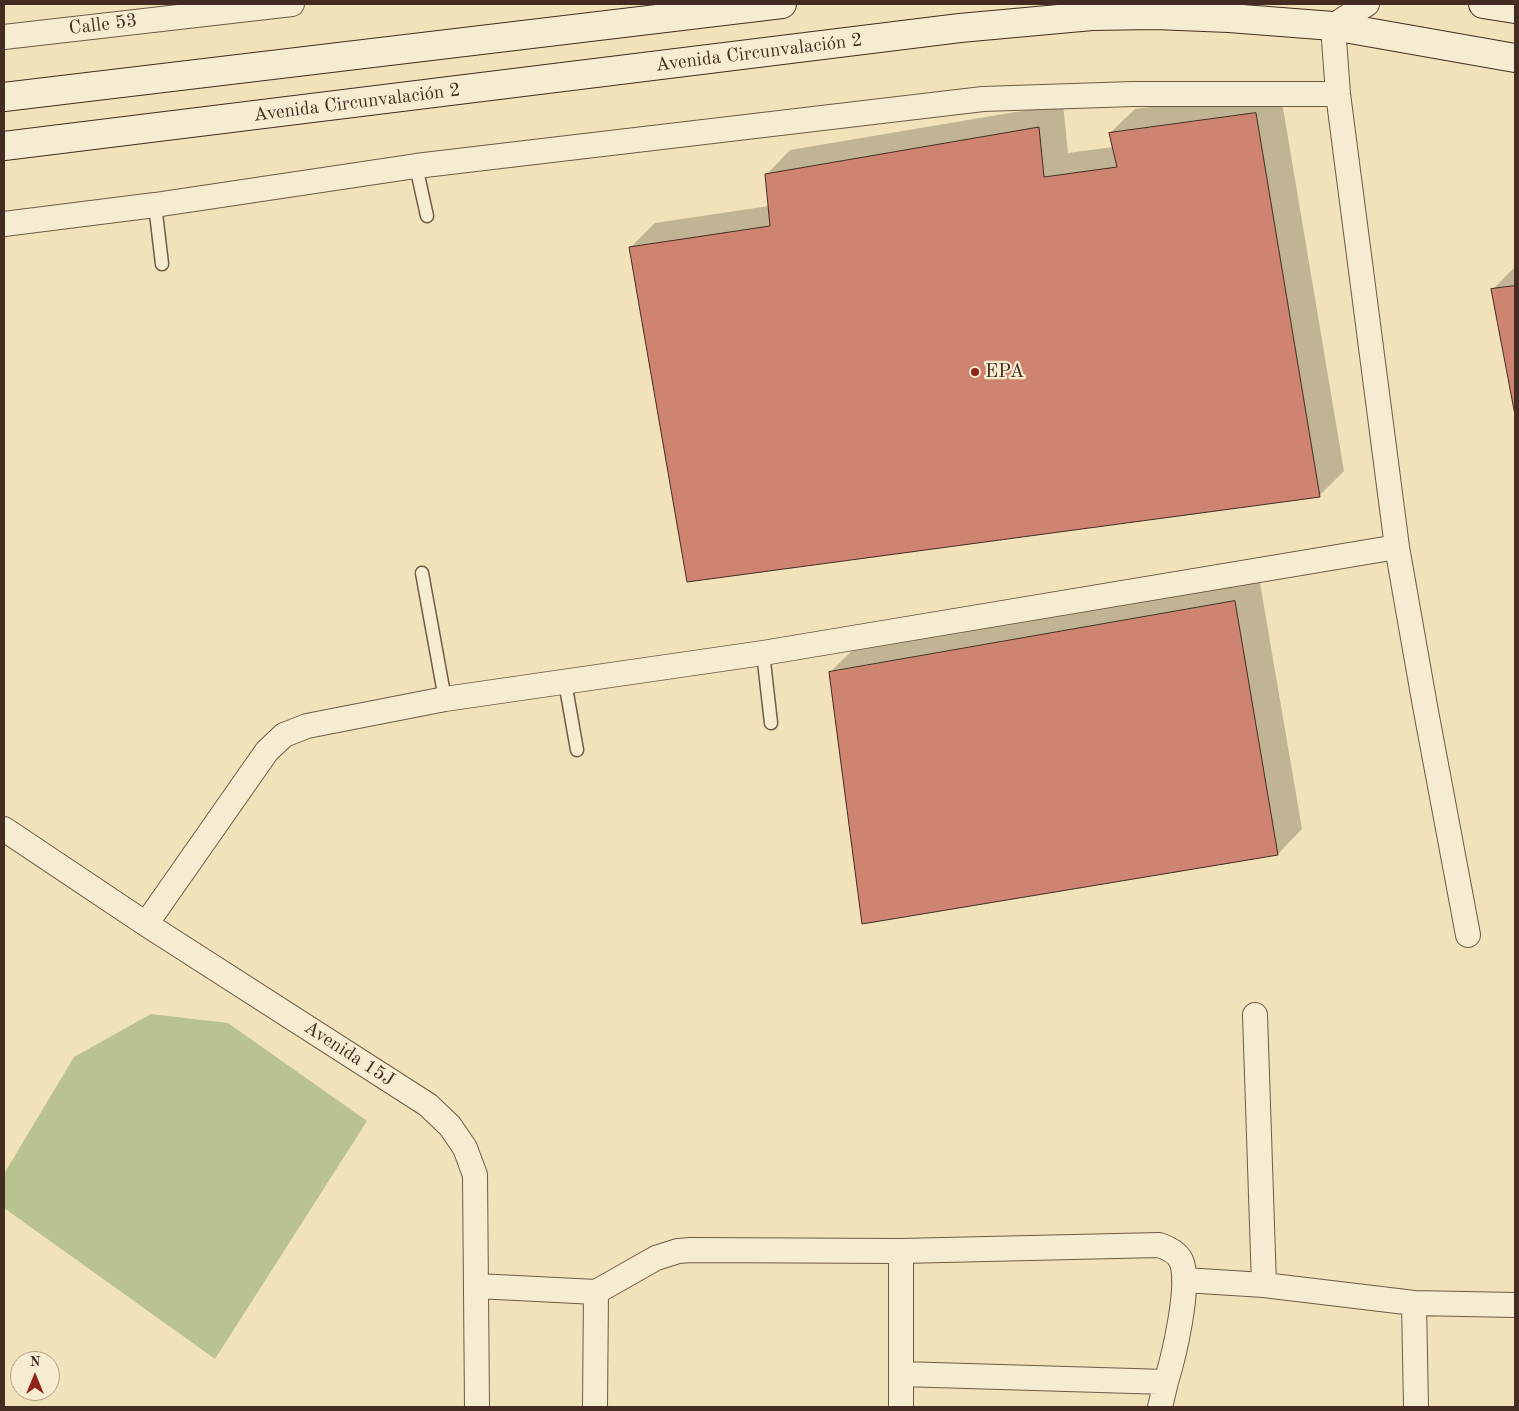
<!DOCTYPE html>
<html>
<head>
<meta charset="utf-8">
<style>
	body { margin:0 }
	#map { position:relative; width:1519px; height:1411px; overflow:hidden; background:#f1e2b9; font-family:"Old Standard TT",serif }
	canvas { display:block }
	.frame { position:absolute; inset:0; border:5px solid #442c22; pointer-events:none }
	.north { position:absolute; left:10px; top:1351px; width:50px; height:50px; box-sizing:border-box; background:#f6ecd2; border:1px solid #af9f8c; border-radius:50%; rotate:0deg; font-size:14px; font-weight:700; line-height:20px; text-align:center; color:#442c22 }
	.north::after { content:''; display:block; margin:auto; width:18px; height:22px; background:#8f2418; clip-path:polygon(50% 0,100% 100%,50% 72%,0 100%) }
</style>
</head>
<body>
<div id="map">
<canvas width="1519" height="1411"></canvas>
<div class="frame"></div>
<div class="north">N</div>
</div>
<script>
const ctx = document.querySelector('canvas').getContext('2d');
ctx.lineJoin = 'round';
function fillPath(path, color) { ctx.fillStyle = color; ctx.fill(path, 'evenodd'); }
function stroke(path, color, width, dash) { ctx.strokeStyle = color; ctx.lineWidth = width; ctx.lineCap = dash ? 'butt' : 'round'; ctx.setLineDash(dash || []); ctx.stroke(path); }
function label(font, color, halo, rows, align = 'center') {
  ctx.font = font + ' "Old Standard TT",serif'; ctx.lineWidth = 4.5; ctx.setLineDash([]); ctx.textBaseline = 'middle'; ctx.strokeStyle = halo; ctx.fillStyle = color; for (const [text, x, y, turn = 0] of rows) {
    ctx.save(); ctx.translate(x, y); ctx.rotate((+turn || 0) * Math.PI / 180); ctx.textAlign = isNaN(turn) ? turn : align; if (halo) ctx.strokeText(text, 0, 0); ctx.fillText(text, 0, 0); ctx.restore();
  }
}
fillPath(new Path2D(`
	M151,1014L228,1023L367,1121L215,1359L4,1208V1174L74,1057Z`), '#b8c390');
fillPath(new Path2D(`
	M1280,90L1344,471L1320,495L688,580L631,247L655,223L769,206L766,175L790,150L1063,104L1068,153L1113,147L1110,133L1135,109Z
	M1515,267V412L1492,290Z
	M1259,577L1302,829L1278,854L830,672L855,648Z`), '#0003');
const building = new Path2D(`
	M1256,113L1320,497L687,582L629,247L770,226L765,174L1039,127L1044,177L1117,167L1109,133Z
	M1515,286V415L1491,289Z
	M1235,601L1278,855L862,924L829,672Z`);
fillPath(building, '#cf8471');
stroke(building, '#442c22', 1);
const service = new Path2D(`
	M416,166L427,216
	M155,205L162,264
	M422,573L445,699
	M763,653L771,723
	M565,682L577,750`);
const minor = new Path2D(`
	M1367,4L1333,26L1338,94L1397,547L1425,706L1468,935
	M4,37L292,4
	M4,224L155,205L416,166L983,99L1133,94H1338
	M4,829L146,924L428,1105L450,1126L465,1148L475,1175L477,1407
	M146,924L267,751L284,735L307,726L445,699L763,653L1397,547
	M1255,1015L1264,1285
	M1184,1280L1264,1285L1414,1303L1515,1305
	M477,1286L596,1292L656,1258L678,1251L691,1250L901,1251L1159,1245C1168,1248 1179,1253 1182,1263C1190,1288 1174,1356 1166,1382
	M1414,1303L1416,1407
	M901,1374L1166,1382L1160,1407
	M595,1407L596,1292
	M901,1407V1251`);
const secondary = new Path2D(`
	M1483,4L1515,9
	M4,97L782,4
	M4,146L960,28L1092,16L1155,15L1229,18L1333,26L1515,58`);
stroke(service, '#6f5a48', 15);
stroke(minor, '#6f5a48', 26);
stroke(secondary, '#442c22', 30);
stroke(service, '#f6ecd2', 12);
stroke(minor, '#f6ecd2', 24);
stroke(secondary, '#f6ecd2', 28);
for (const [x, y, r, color] of [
	[975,372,5,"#8f2418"]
]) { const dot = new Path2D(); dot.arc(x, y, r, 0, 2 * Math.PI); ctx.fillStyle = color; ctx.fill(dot); stroke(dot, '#f6ecd2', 2); }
label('19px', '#442c22', '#f6ecd2', [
	["Calle 53",103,25,-7],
	["Avenida Circunvalación 2",759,53,-7],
	["Avenida Circunvalación 2",357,103,-7],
	["Avenida 15J",349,1054,33]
]);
label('19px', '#442c22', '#f6ecd2', [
	["EPA",985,372]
], 'left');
</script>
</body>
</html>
